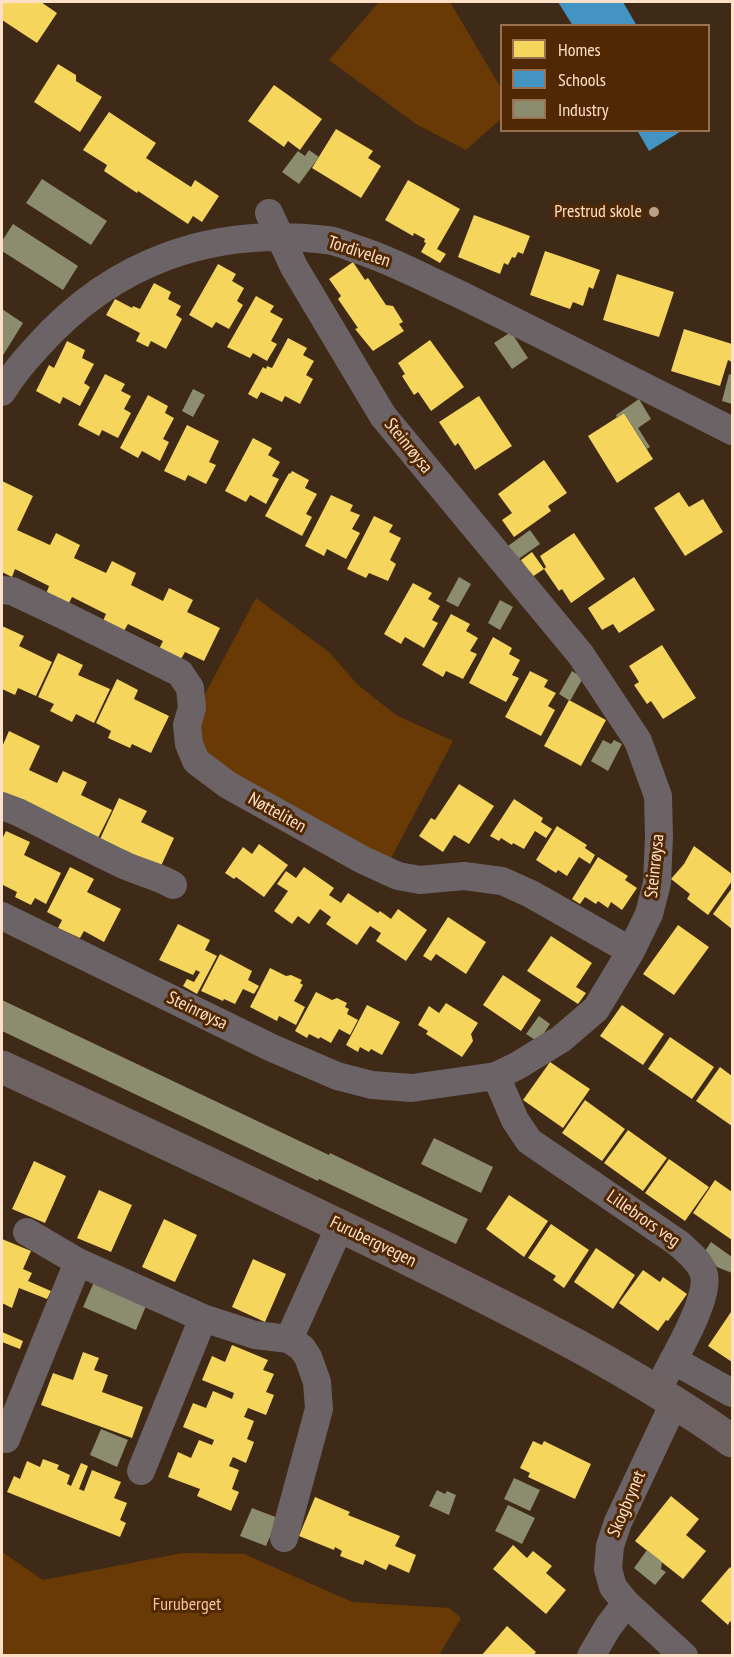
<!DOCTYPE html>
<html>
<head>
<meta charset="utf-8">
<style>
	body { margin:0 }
	#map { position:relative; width:734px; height:1657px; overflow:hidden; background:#3e2a16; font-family:"PT Sans Narrow",sans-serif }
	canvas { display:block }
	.frame { position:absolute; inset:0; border:3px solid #fedfc8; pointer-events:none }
	.legend { position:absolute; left:500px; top:24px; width:210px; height:108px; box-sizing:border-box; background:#502904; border:2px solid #967252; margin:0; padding:8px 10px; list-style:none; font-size:18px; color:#fedfc8 }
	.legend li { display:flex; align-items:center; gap:12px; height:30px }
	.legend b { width:30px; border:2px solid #967252 }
</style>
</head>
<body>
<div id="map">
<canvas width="734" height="1657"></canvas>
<div class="frame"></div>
<ul class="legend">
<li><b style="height:16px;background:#f6d55c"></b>Homes</li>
<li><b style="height:16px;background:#4393c3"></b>Schools</li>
<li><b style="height:16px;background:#8c8c6e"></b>Industry</li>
</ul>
</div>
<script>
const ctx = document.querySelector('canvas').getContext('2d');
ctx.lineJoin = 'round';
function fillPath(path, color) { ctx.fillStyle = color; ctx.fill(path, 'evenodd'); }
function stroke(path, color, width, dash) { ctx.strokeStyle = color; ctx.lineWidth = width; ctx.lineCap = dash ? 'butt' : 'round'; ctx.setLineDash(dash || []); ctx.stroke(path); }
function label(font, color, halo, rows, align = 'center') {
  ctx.font = font + ' "PT Sans Narrow",sans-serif'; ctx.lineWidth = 6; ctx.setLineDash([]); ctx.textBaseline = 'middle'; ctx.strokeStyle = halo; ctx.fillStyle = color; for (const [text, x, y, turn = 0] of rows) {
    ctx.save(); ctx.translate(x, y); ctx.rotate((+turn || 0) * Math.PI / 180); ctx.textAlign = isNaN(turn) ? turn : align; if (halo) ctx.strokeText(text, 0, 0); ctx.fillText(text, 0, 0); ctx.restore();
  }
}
fillPath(new Path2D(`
	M379,2H450L501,88V119L466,150L416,124L329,60Z
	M256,598L329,652L358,685L396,715L453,741L388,864L228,775L202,747L198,717L204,696Z
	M2,1552L43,1580L183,1553L244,1554L352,1602L449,1608L461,1618L439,1655H2Z`), '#6a3a06');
fillPath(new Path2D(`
	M2,2H41L57,13L37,43L2,20Z
	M58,64L76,75V81L102,97L80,132L34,102Z
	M274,85L322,119L300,150L288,141L284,147L248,121Z
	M109,112L156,143L146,158L191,187L195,180L219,196L202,222L193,216L188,224L138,191L137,193L104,171L107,165L83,150Z
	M336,129L373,151L368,158L381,166L361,198L312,168Z
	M408,180L460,209L437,249L446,254L440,263L421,252L426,243L424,242L425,239L414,233L413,236L385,220Z
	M474,215L530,236L523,254L518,252L515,258L512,257L508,265L504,263L500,274L458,257Z
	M545,251L600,270L593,289L589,287L583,306L573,302L570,309L530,295Z
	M353,262L365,280L368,278L386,305L393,306L403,322L399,324L404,331L373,351L355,329L358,328L338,299L341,296L329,279Z
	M218,264L236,274L232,281L244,288L237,301L243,305L229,329L216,322L212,328L189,315Z
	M617,274L674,292L659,337L603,320Z
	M154,283L171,292L168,299L181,306L176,315L182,319L166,349L151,341L148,347L136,341L140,333L106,315L115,299L132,308L133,306L140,309Z
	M256,296L274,306L270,312L283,319L271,341L277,344L267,361L253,353L250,358L227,347Z
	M684,329L732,344V362L728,360L720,386L671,371Z
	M288,338L307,348L303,355L314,361L306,375L313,379L300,404L285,396L282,402L261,392L257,399L248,394L263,367L266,369L267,366L272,368Z
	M430,340L464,387L431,411L418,392L414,395L402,376L405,374L398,363Z
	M67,341L85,350L82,358L94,364L84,383L90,387L80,406L63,397L60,404L36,391L49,365L54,368Z
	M105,374L125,384L121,391L131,396L124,409L131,413L118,438L102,430L99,436L78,425Z
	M148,395L168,406L165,413L174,418L163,439L169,442L160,461L142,451L138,458L120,448Z
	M479,396L512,446L475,470L458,443L455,446L439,422Z
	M624,413L653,459L617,483L588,436Z
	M187,425L219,441L209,462L216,465L206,484L188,475L185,481L164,471Z
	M253,438L272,448L268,455L280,462L272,476L279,479L266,504L250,495L246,502L225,491Z
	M544,460L567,493L548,506L551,511L514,537L502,520L512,513L498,494Z
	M292,471L309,480L305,488L317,494L306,514L312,517L302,536L265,516L289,473L290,474Z
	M2,481L33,496L17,530L50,545L56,533L80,545L74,558L106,573L112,561L136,573L131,585L163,601L169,588L193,600L187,612L220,628L204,661L185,652L181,659L159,649L163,641L128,624L124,631L103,621L106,614L72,597L68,605L46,594L49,586L15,569L12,577L2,572Z
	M679,492L689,507L703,499L723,532L685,556L654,508Z
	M331,495L353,505L350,511L360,515L352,529L360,533L346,559L327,549L324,556L305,546Z
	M374,516L393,525L389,532L401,538L390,560L396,564L388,581L369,573L366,578L347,569Z
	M574,533L605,579L571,603L562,589L559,591L544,569L532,577L521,560L532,552L544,569L546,567L540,556Z
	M634,577L655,610L619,633L613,624L602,630L588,608Z
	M413,583L432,593L428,599L440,606L432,620L438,623L424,648L405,637L401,644L384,634Z
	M451,614L470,624L466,631L478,638L470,651L477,654L463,679L446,671L443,677L422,665Z
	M2,626L24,636L19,646L52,662L36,696L18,688L15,695L2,689Z
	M493,637L512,648L509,654L520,660L512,675L519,678L506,702L469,683Z
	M662,645L696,698L663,719L651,701L647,704L634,685L639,682L629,666Z
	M58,653L83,665L78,675L110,689L94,723L76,714L72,722L50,711L54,704L38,697Z
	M530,671L548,680L544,687L556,693L548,706L555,710L541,736L505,717Z
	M117,679L138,690L134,699L169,716L151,753L132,744L130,748L108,738L111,731L96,723Z
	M569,700L606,720L581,766L544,746Z
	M9,731L40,746L29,770L57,783L63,771L87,782L81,795L112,810L97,840L2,794V747Z
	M459,784L494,806L469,844L454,835L443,852L419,836L431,818L435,820Z
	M119,798L147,811L141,822L174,838L160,868L100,839Z
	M514,799L543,818L541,822L552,829L546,838L535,831L524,849L513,843L512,845L501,838L499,841L490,836Z
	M557,826L587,845L585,848L595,855L590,864L579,857L567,876L558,870L556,873L536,860Z
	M6,831L30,842L24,855L61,873L46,904L35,898L31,905L15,897L17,892L3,885L2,839Z
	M259,844L288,865L264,897L236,877L234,879L225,873L243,847L252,854Z
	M694,846L732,874V881L708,915L687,899L690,894L671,879L684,864Z
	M598,857L628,876L625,880L637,888L622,910L611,902L608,908L598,901L596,904L585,897L580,904L572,899Z
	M70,867L94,879L87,892L121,909L104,942L84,931L80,938L58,928L62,920L47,912Z
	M304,867L334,888L329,895L341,903L348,893L378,913L380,911L391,919L398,909L427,930L406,961L376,941L381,933L370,926L357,945L326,924L331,917L320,909L309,924L298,916L292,924L274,911L288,891L277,884L286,871L296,878Z
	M732,888V929L713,914Z
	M448,917L486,942L466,974L436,954L431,961L423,956Z
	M178,924L210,940L205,950L217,956L197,994L183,986L187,979L194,982L200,972L196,970L193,975L159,960Z
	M678,925L709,947L674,995L643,974Z
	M551,936L592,963L576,987L586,993L578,1004L527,971Z
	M220,954L252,971L248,980L259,986L254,994L243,989L235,1004L224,999L223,1001L201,991Z
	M270,968L286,976L291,975L302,980L300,983L303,985L294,1001L305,1007L296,1025L279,1016L277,1021L250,1007Z
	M503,975L541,1000L521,1031L483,1005Z
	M316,992L332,1000L337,998L347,1003L345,1007L349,1009L347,1014L358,1020L350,1035L339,1029L331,1043L320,1037L319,1039L309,1034L307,1038L295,1031Z
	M446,1003L478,1023L471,1034L473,1041L462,1057L426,1034L428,1031L418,1025L429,1006L439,1013Z
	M367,1005L400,1022L382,1055L371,1049L369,1052L360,1047L358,1052L346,1045Z
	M622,1005L664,1034L643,1065L600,1036Z
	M670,1037L714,1067L692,1099L648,1069Z
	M550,1062L590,1089L563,1128L523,1100Z
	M720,1067L732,1076V1126L696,1101Z
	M585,1100L625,1129L602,1161L562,1133Z
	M628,1130L667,1158L643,1191L604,1163Z
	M669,1159L709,1187L685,1221L645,1193Z
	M34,1161L66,1176L45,1223L12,1209Z
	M715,1180L732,1192V1240L693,1213Z
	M99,1190L132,1205L111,1252L77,1238Z
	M509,1195L548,1221L524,1257L486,1229Z
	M164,1219L197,1235L175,1282L142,1267Z
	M551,1224L589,1250L564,1288L553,1280L556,1276L528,1258Z
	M2,1239L31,1251L23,1269L32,1273L28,1281L51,1291L47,1299L19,1288L12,1308L2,1303Z
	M596,1248L635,1275L613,1309L574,1282Z
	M253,1259L286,1274L265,1322L232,1307Z
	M643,1270L660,1282L663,1277L687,1294L668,1321L666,1320L658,1331L619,1303Z
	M731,1312L732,1313V1362L708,1346Z
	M2,1332L23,1341L20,1349L2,1342Z
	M232,1345L268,1360L263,1370L274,1374L266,1392L274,1395L266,1415L248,1408L244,1417L254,1421L247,1439L254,1442L246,1463L233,1457L229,1466L239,1470L232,1489L239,1492L231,1511L197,1496L200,1489L168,1477L178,1452L191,1458L199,1440L212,1445L214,1440L183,1427L193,1403L206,1408L213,1391L232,1399L234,1393L202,1380L212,1356L225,1362Z
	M83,1352L99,1358L94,1370L108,1375L102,1392L143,1407L132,1438L41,1405L53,1373L73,1380Z
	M533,1441L542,1445L544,1441L591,1464L575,1499L528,1477L530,1473L520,1468Z
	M43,1459L59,1465L57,1469L70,1475L67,1484L71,1486L81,1463L88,1466L79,1489L84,1491L92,1470L121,1482L114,1498L127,1503L120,1520L126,1523L120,1537L7,1492L14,1476L20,1479L27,1461L40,1467Z
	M671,1496L699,1519L686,1535L706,1551L683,1579L635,1541Z
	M315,1497L350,1512L348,1515L400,1536L395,1546L416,1555L409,1573L389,1564L386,1570L365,1560L363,1565L340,1556L342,1551L335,1547L334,1550L299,1536Z
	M513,1545L527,1558L533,1551L552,1566L546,1573L566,1590L546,1614L493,1569Z
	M730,1567L732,1570V1624L730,1621L728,1625L701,1601Z
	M507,1626L536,1652L533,1656H481Z`), '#f6d55c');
fillPath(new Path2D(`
	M558,2H623L637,26H573Z
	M637,130H683L649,151Z`), '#4393c3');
fillPath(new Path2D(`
	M309,150L319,157L299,184L282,172L298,151L305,156Z
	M42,179L107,221L91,245L26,203Z
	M13,224L78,266L63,290L2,251V241Z
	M2,309L23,323L2,357Z
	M511,332L528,358L512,369L494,343Z
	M729,374L732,375V404L722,401Z
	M193,389L205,395L193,417L182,411Z
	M639,399L651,419L638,428L650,447L647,449L624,413L617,418L616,415Z
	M530,530L540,544L517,560L508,546Z
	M459,577L471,584L458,607L446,601Z
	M500,600L513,607L500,630L488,623Z
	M572,671L583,678L570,701L559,694Z
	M603,740L611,744L614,740L622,744L608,771L591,761Z
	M2,1000L329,1155L330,1153L468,1219L456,1244L319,1179L318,1181L2,1031Z
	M539,1016L550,1024L538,1042L526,1034Z
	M434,1138L493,1167L481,1193L421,1164Z
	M711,1242L732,1257V1273L717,1267L705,1251Z
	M94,1282L146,1306L136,1330L83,1307Z
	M101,1429L128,1440L117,1467L90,1455Z
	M514,1478L540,1490L530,1511L504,1499Z
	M437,1490L445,1494L447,1491L456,1495L449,1515L429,1506Z
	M508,1505L535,1518L522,1544L495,1531Z
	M252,1508L278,1518L266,1546L240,1536Z
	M647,1550L662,1562L661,1569L666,1572L655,1585L634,1568Z`), '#8c8c6e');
stroke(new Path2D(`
	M2,392C12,375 24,361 38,346C114,261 213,226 327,240C336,241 345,245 353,248C389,259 422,277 457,293C549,338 641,385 732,431
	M2,590L12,591L63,615L180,673L190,688L192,708L187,725L189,744L196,761L228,785L363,860L398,876L420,880L464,876L502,881L531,894L631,951
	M2,806L18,812C54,830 90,849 126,866C142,873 158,876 173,885
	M2,916L272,1048L337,1076L372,1085L412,1088L496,1076L517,1066L561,1039L596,1009L631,951L649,914L657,883L659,836L658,796L638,741L581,655L383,416L294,267L269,213
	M496,1076L515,1120L529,1141L678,1243C688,1252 701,1262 704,1275C710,1301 669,1366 657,1391
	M27,1232L78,1262L203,1318L255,1335L289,1339L302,1348L308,1357L317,1382L319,1409L284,1538
	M289,1339L340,1226
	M673,1360L732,1393
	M675,1401L618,1522L610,1546L608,1569L613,1587L626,1603L684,1656
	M6,1439L78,1262
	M141,1471L203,1318
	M591,1656L608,1627L626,1603`), '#6b6366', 28);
stroke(new Path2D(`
	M2,1067C136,1129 271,1192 404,1257C517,1313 629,1368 732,1441`), '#6d6161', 33);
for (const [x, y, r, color] of [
	[654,212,6,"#bba08a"]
]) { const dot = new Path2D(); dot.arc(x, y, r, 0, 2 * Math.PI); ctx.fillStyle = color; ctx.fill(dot); stroke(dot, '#502904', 2); }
label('18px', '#fedfc8', '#502904', [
	["Prestrud skole",642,212]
], 'right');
label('18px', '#fedfc8', '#502904', [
	["Tordivelen",359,252,18],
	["Steinrøysa",408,446,51],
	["Nøtteliten",277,813,29],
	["Steinrøysa",655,866,-84],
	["Steinrøysa",197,1011,26],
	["Lillebrors veg",643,1219,35],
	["Furubergvegen",373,1242,26],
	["Skogbrynet",627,1504,-67]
]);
label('18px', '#f9c39b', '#502904', [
	["Furuberget",187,1605]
]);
</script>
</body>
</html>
